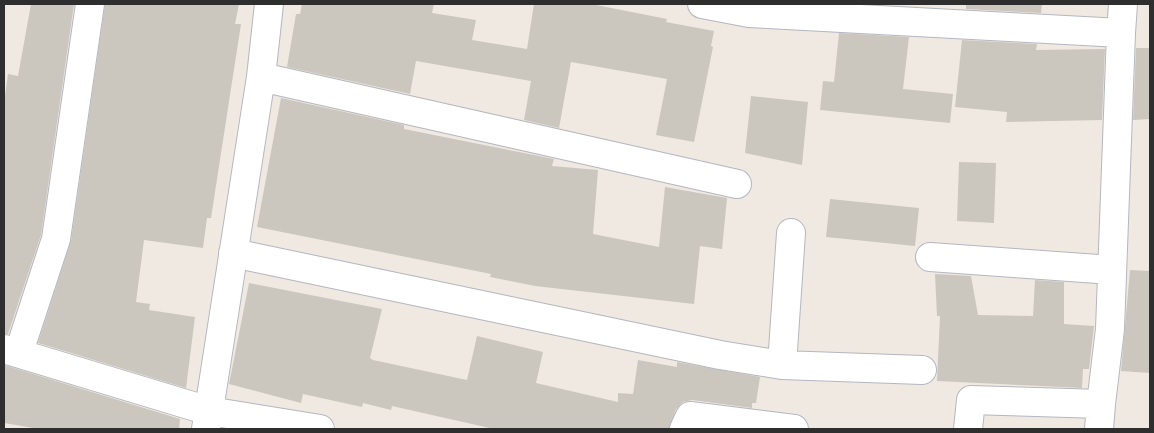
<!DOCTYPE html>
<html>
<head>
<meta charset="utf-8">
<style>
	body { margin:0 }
	#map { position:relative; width:1154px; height:433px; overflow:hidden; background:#efe9e1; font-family:"Nunito Sans",sans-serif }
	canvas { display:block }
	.frame { position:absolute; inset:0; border:5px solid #2e2e2e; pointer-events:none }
</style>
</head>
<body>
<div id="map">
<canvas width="1154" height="433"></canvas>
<div class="frame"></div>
</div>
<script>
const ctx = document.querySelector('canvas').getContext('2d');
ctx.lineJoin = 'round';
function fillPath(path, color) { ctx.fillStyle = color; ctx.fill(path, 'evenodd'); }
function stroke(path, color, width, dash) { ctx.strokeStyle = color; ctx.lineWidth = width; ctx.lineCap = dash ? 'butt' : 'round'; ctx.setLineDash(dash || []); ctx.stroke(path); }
fillPath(new Path2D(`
	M31,4H74L41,235L8,334H4V103L8,74L18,76Z
	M105,4H239L235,24H241L211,218H207L203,248L144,240L136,302L150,304L149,310L195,317L186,388L38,343L71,241Z
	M302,4H434L432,13L476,20L472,40L527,49L534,4H591L667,19L666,22L714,31L711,46L713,47L694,142L656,135L667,79L571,62L559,128L524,120L531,81L416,61L410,94L287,67L296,14H300Z
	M966,4H1042L1041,13L966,9Z
	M839,33L909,37L903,89L953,94L950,123L820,110L823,81L834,82Z
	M962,40L1037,44L1036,50L1105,49L1102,120L1006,122L1007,112L955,107Z
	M1136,48H1150V119L1133,120Z
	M751,96L808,102L802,165L745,153Z
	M281,98L404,125V129L554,159L552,166L598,170L593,234L659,247L665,187L727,198L722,249L700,246L694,304L535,286L490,277L491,274L257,227Z
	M959,162L996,163L994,223L957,221Z
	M830,199L919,208L915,246L826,237Z
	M1130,270L1150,271V373L1121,371Z
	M935,274L971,276L978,315L1033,316L1035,280L1064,282V324L1094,326L1089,369H1083L1082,388L937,381L940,316H937Z
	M249,283L382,309L370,358L373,360L467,380L477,336L543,352L536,383L618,402V393L633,394L638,360L677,367V362L760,377L756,403H752V408L692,400L683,402L676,409L669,429H494L392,406L391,410L363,403L362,407L303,394L301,403L229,384Z
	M4,365L180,419L179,429H39L4,423Z`), '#cbc7bf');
const street = new Path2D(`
	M702,4L749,13L1121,33L1123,4
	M261,77L737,184
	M233,253L720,355L782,365L791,233
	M930,257L1112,270
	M4,349L209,411L320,429
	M19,352L56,239L90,4
	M782,365L922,370
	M1101,404L1110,329L1121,33
	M206,429L261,77L269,4
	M684,429L690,416L794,429
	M968,429L971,400L1101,404L1099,429`);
stroke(street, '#b4b7c1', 30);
stroke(street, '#fff', 28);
</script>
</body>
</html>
